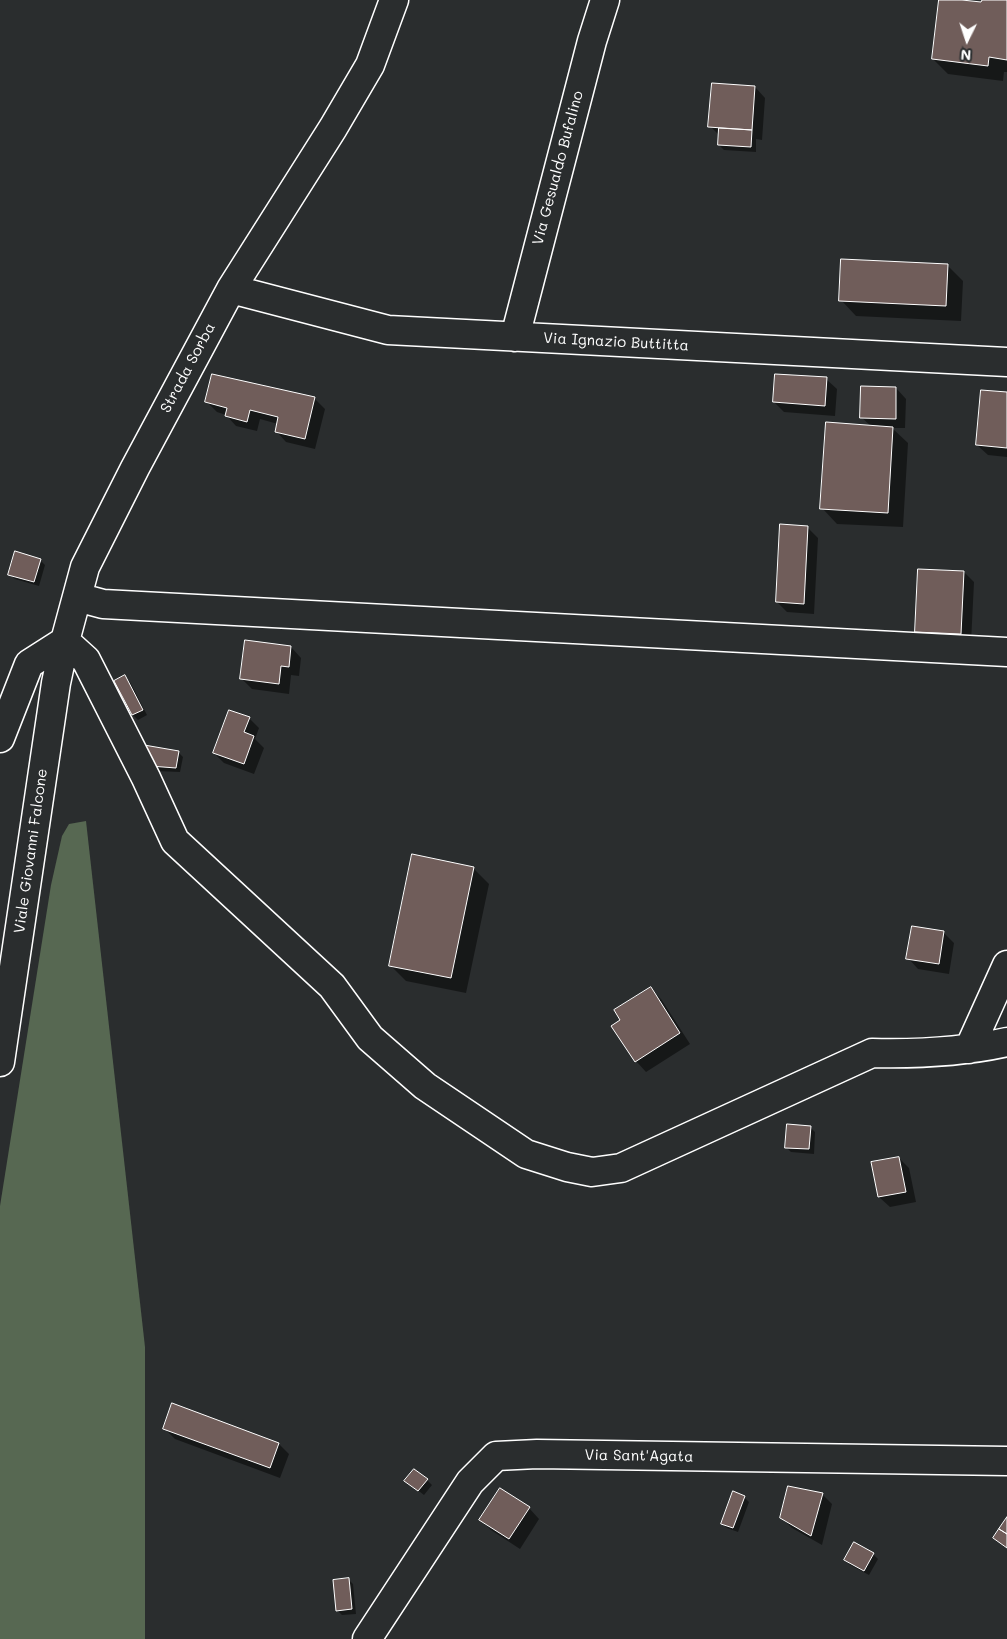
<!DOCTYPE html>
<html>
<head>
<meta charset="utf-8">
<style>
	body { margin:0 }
	#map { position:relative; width:1007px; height:1639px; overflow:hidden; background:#2a2d2e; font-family:Mali,sans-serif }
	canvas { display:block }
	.north { position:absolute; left:942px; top:15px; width:50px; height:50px; -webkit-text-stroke:4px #2a2d2e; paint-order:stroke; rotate:184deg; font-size:14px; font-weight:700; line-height:20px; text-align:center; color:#fff }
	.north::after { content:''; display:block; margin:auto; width:18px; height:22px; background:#fff; clip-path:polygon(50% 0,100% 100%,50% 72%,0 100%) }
</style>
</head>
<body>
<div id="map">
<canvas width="1007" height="1639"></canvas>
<div class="north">N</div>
</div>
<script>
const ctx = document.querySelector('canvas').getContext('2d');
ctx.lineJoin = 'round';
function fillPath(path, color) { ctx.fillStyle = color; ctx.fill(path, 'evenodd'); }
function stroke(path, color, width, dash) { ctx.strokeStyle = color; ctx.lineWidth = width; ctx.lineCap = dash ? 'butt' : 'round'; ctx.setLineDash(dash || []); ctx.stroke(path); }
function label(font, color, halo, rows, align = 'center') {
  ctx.font = font + ' Mali,sans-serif'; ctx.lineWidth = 4; ctx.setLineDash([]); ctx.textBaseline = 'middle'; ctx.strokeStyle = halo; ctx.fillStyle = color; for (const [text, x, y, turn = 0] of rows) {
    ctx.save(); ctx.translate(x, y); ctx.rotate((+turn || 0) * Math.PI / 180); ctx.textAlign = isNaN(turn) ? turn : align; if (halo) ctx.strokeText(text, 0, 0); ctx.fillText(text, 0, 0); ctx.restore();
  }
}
fillPath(new Path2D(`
	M86,821L145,1347V1639H0V1206L51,885L62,836L69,824Z`), '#576852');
fillPath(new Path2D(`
	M940,0L983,4V0H1007V72H1004L1003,81L948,74L933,59Z
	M755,87L765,98L762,140L756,139V152L724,150L719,145L720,136L710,126Z
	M947,265L963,281L961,321L856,316L841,300Z
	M826,379L837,389L835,416L784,412L774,402Z
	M896,388L906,399L905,428H892L908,443L903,527L837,524L822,508L871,426L861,417Z
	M1007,393V457L988,455L977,445Z
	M314,398L325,409L315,449L286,442L276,431L278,424L260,419L257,431L236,426L226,415L217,412L207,402Z
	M807,527L818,538L814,614L787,612L777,602Z
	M40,560L45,565L39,586L15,579L10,574Z
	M964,572L974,582L971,643L927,642L917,631Z
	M291,647L301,658L299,676L291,675L289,694L252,689L241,678Z
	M125,677L130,682L147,715L138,720L133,715L116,682Z
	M249,718L259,728L255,739L264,748L254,774L224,763L214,753Z
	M178,752L183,757L180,772L156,771L151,766Z
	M473,868L489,884L466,993L406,981L390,965Z
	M944,933L954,943L949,974L918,969L908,958Z
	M651,989L661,999L690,1044L646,1072L636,1061Z
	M810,1127L815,1132L814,1154L791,1152L786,1147Z
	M899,1158L909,1168L916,1202L890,1207L879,1197L873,1163Z
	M165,1429L279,1444L289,1454L280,1478L175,1439Z
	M427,1480L432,1485L424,1495L411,1485Z
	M822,1494L832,1504L822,1545L792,1528L781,1517Z
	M744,1497L749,1502L738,1532L727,1528L722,1523Z
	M529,1508L539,1519L520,1549L491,1530L481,1520Z
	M873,1554L878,1559L869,1575L850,1565L846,1560Z
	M348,1579L353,1584L356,1614L342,1615L337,1610Z`), '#0007');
const building = new Path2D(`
	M939,0H962L981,2L982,0H1007V60L989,57L988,66L932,59Z
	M712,83L755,86L752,130L708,127Z
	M719,128L752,130L751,147L718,145Z
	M841,259L948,264L946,306L839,301Z
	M212,374L315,397L305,439L275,432L278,417L250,410L247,422L225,416L227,408L205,402Z
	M775,374L827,377L825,406L773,402Z
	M861,386L896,387V419L860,418Z
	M981,390L1007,392V448L976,445Z
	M826,422L893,427L888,513L820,509Z
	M780,524L808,526L804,604L776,602Z
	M15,551L41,559L34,582L8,575Z
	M918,569L964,571L961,634L915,632Z
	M245,640L291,646L289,667L281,666L279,684L240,679Z
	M125,675L143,710L132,715L114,681Z
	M229,710L250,717L244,732L254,736L244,764L213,753Z
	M144,745L179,751L176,768L150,766Z
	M412,854L474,867L451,978L389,966Z
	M912,926L944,931L939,964L906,959Z
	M651,987L680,1033L635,1062L611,1026L620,1020L614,1010Z
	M787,1124L811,1126L809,1149L785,1148Z
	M899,1157L906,1192L878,1197L871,1162Z
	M172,1403L279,1443L270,1468L163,1429Z
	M414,1469L428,1479L418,1491L404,1481Z
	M788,1486L823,1493L811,1536L780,1518Z
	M500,1488L530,1507L509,1539L479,1520Z
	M733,1491L745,1496L733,1528L721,1524Z
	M1007,1517V1534L999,1529Z
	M999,1529L1007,1534V1548L993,1538Z
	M854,1542L874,1553L864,1571L844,1560Z
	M349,1578L352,1609L336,1611L333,1580Z`);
fillPath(building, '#705d5a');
stroke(building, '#fff', 1);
const minor = new Path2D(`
	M231,289L388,330L1007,362
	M515,337L592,41L605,0
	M77,597L103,604L1007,652
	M65,641L86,660L146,778L175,841L332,986L370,1038L425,1086L526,1154L567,1167L592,1172L621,1168L872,1053C917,1054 963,1052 1007,1042
	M0,738L29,664L65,641
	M969,1049L1007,965
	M0,1062L56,683L65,641L85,567L135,468L231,289L333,128L370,65L394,0
	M367,1639L470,1482L496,1456L537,1454L1007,1461`);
stroke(minor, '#fff', 31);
stroke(minor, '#2a2d2e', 28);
label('15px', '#fff', '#2a2d2e', [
	["Via Gesualdo Bufalino",558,168,-75],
	["Via Ignazio Buttitta",616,342,3],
	["Strada Sorba",188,368,-62],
	["Viale Giovanni Falcone",31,851,-82],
	["Via Sant'Agata",639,1456,1]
]);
</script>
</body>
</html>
